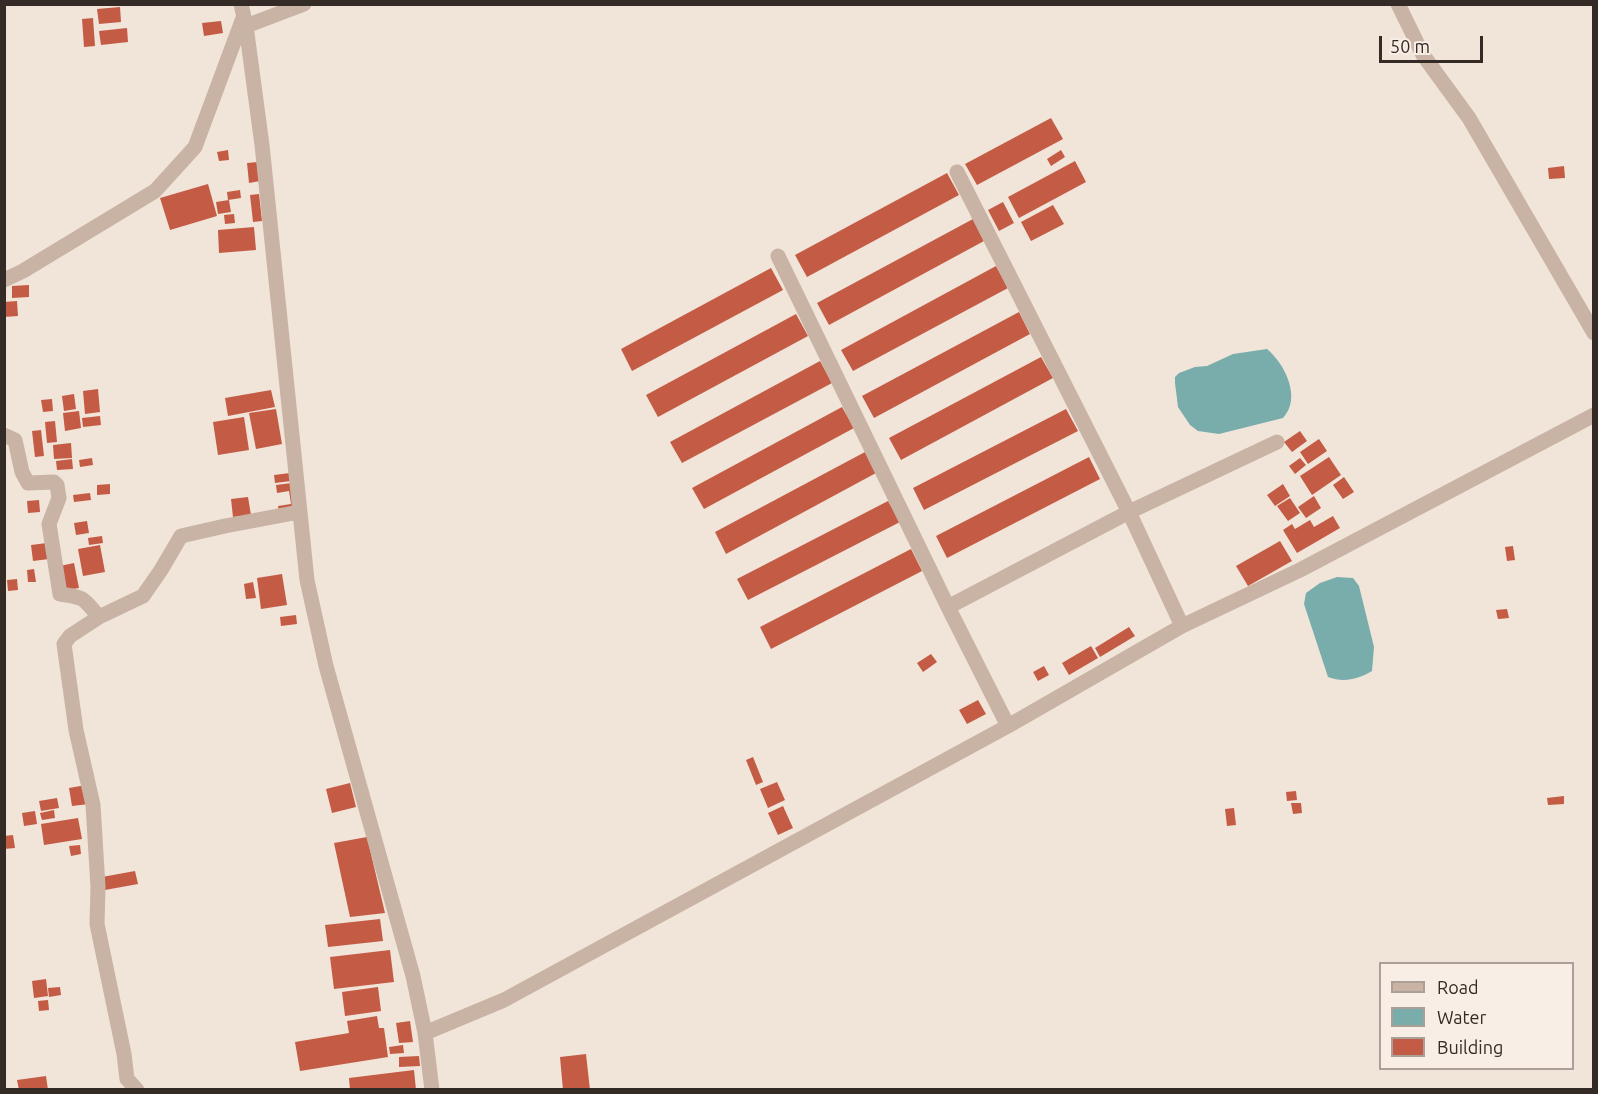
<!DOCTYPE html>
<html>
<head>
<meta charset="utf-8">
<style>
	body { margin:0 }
	#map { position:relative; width:1598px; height:1094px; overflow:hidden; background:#f1e4d9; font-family:Ubuntu,sans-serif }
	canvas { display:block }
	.frame { position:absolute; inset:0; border:6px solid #342a26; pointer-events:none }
	.legend { position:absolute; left:1379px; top:962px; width:195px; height:108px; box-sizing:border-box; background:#f9eee5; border:2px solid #aaa099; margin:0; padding:8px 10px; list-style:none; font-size:18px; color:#342a26 }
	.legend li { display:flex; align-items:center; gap:12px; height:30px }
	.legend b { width:30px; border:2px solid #aaa099 }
	.scale { position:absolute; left:1379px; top:36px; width:104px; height:27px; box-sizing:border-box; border:3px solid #342a26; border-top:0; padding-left:8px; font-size:18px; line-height:21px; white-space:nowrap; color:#342a26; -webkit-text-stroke:4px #f9eee5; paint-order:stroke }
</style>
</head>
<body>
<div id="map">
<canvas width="1598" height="1094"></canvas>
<div class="frame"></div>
<ul class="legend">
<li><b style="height:8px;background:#c8b3a5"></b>Road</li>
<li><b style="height:16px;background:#78adac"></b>Water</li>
<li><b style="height:16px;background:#c45b44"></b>Building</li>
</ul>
<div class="scale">50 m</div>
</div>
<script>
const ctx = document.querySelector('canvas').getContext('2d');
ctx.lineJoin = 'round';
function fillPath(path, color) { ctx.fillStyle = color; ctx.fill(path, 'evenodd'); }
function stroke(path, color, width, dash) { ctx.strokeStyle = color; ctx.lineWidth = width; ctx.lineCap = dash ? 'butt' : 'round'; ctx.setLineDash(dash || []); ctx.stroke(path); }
fillPath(new Path2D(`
	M1267,349C1285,364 1302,398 1283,418L1219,434L1198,431L1190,425L1178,407L1175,383V377L1179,373L1195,367L1207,366L1233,354Z
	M1337,577L1353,578L1359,586L1374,647L1372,671C1358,679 1344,683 1328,677L1304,604L1306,593L1320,583Z`), '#78adac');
fillPath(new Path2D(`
	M120,7L121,22L99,24L97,9Z
	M93,18L95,46L84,47L82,19Z
	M221,21L223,33L204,36L202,23Z
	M127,28L128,42L101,45L99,31Z
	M1051,118L1063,139L977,185L965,164Z
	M228,150L229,160L219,161L217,152Z
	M1061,150L1065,157L1051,166L1047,159Z
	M1075,161L1086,182L1019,218L1008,197Z
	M258,162L260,181L249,183L247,163Z
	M1564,166L1565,178L1549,179L1548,168Z
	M947,173L959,195L807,277L795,255Z
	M208,184L217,216L170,230L160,198Z
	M240,190L241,198L228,200L227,192Z
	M259,194L262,221L253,222L250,195Z
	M229,200L231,212L218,214L216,202Z
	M1003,202L1014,223L999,231L988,210Z
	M1053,205L1064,224L1031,241L1021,222Z
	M234,214L235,223L225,224L224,215Z
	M973,219L984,241L829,325L817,303Z
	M254,227L256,250L219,253L218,230Z
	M996,266L1008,288L853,371L841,350Z
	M771,268L783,290L632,371L621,349Z
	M29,285V297L12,298V286Z
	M17,301L18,316L4,317V302Z
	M1019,312L1030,334L874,418L862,396Z
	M796,314L808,336L658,417L646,395Z
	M1041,357L1053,378L901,460L889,438Z
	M820,361L832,383L682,463L670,442Z
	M98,389L100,412L85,414L83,391Z
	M271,390L275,407L228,416L225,398Z
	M74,394L76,409L64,411L62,396Z
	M52,399L53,411L43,412L41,400Z
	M842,407L854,428L704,509L692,488Z
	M276,409L282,444L256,449L249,413Z
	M1066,409L1078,431L924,510L913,488Z
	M79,411L81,428L65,431L63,413Z
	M100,416L101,425L83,427L82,418Z
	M244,417L249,450L218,455L213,422Z
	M55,421L57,442L47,443L45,422Z
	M41,430L44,456L35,457L32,431Z
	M1300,431L1307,441L1292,452L1284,442Z
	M1319,439L1327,451L1308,464L1300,452Z
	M71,443L72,458L54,459L53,445Z
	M865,452L876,473L726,554L715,532Z
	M1089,457L1100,479L947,558L936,536Z
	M1329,457L1341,475L1312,495L1300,476Z
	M92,458L93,465L80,467L79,460Z
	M1300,458L1306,465L1295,474L1289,466Z
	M72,459L73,469L57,470L56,461Z
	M290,473L291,481L275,483L274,475Z
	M1344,477L1354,492L1343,499L1333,485Z
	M292,483L295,510L279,512L278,506L291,504L289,491L277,493L276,485Z
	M110,484V494L97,495V485Z
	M1283,484L1290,496L1275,506L1267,495Z
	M90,493L91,500L74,502L73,495Z
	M1314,496L1321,508L1306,518L1298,507Z
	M248,497L251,515L233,517L231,499Z
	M1290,498L1300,513L1288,521L1277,506Z
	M39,500L40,512L28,513L27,501Z
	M888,501L900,522L748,600L737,579Z
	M1333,516L1340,528L1297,553L1283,530L1292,524L1295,529L1310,520L1314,527Z
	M87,521L89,533L76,535L74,523Z
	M102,536L103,543L89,545L88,538Z
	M1280,541L1292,561L1248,586L1236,566Z
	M47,543L49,559L33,561L31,545Z
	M100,545L105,572L83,576L78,549Z
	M1513,546L1515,560L1507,561L1505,547Z
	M911,549L922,571L771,649L760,627Z
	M74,563L79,588L65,590L60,566Z
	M34,569L36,582H28L27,570Z
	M282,574L287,605L261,609L257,578Z
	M17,579L18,590L8,591L7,580Z
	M253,582L256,598L246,599L244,584Z
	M1507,609L1509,618L1498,619L1496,610Z
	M296,615L297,624L281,626L280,617Z
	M1129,627L1135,636L1100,657L1095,648Z
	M1091,646L1098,658L1069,675L1062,663Z
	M931,654L937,662L923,672L917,663Z
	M1044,666L1049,675L1038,681L1033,672Z
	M978,700L986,714L967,724L959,710Z
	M753,757L763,782L756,785L746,760Z
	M777,782L785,800L768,808L760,789Z
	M350,783L356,807L332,813L326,789Z
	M86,785L89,804L72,806L69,788Z
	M1296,791L1297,800L1287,801L1286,792Z
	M1564,796V804L1548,805L1547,798Z
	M57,798L59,808L41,811L39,801Z
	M1291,803H1301L1302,813L1293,814Z
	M783,806L793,828L778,835L768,813Z
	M1234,808L1236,825L1227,826L1225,809Z
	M54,810L55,818L42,820L40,813Z
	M35,811L37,824L24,826L22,813Z
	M78,818L82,839L44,845L41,824Z
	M13,835L15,848L4,849V836Z
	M367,837L385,913L350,917L334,843Z
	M80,845L81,854L71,856L69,846Z
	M135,871L138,884L105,890L102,877Z
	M380,919L383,941L328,947L325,925Z
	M390,950L394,982L334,989L330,957Z
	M46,979L48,996L34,998L32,981Z
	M60,987L61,995L49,997L48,988Z
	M378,987L381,1011L345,1016L342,992Z
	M48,1000L49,1010L39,1011L38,1001Z
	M377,1016L379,1028H384L388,1057L300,1071L295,1042L349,1033L347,1021Z
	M410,1021L413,1042L399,1043L396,1023Z
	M403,1045L404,1053L390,1054L389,1047Z
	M586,1054L590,1090H563L560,1057Z
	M419,1056L420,1066L399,1067V1057Z
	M414,1070L416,1090H350L349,1078Z
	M46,1076L48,1090H19L17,1080Z`), '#c45b44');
stroke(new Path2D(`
	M241,4L246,26L262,145L307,580L326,666L413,976L425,1033L432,1090
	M1398,4L1423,55L1469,118L1594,333
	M246,26L304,4
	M957,172L1129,512L1182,626
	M778,256L948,607L1129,512L1277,442
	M4,280L23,271L155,191L195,147L243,18
	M4,435L15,440L22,472L28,483L54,482L57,485L59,498L49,524L60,594C86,598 82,597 99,617
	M948,607L1008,726
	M425,1033L504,1000L1008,726L1182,626L1300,570L1594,415
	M137,1090L127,1079L124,1054L97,924L98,887L93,805L76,730L64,644L70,636L99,617L143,596L161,570L181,536L225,526L299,512`), '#c8b3a5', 15);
</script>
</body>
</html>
